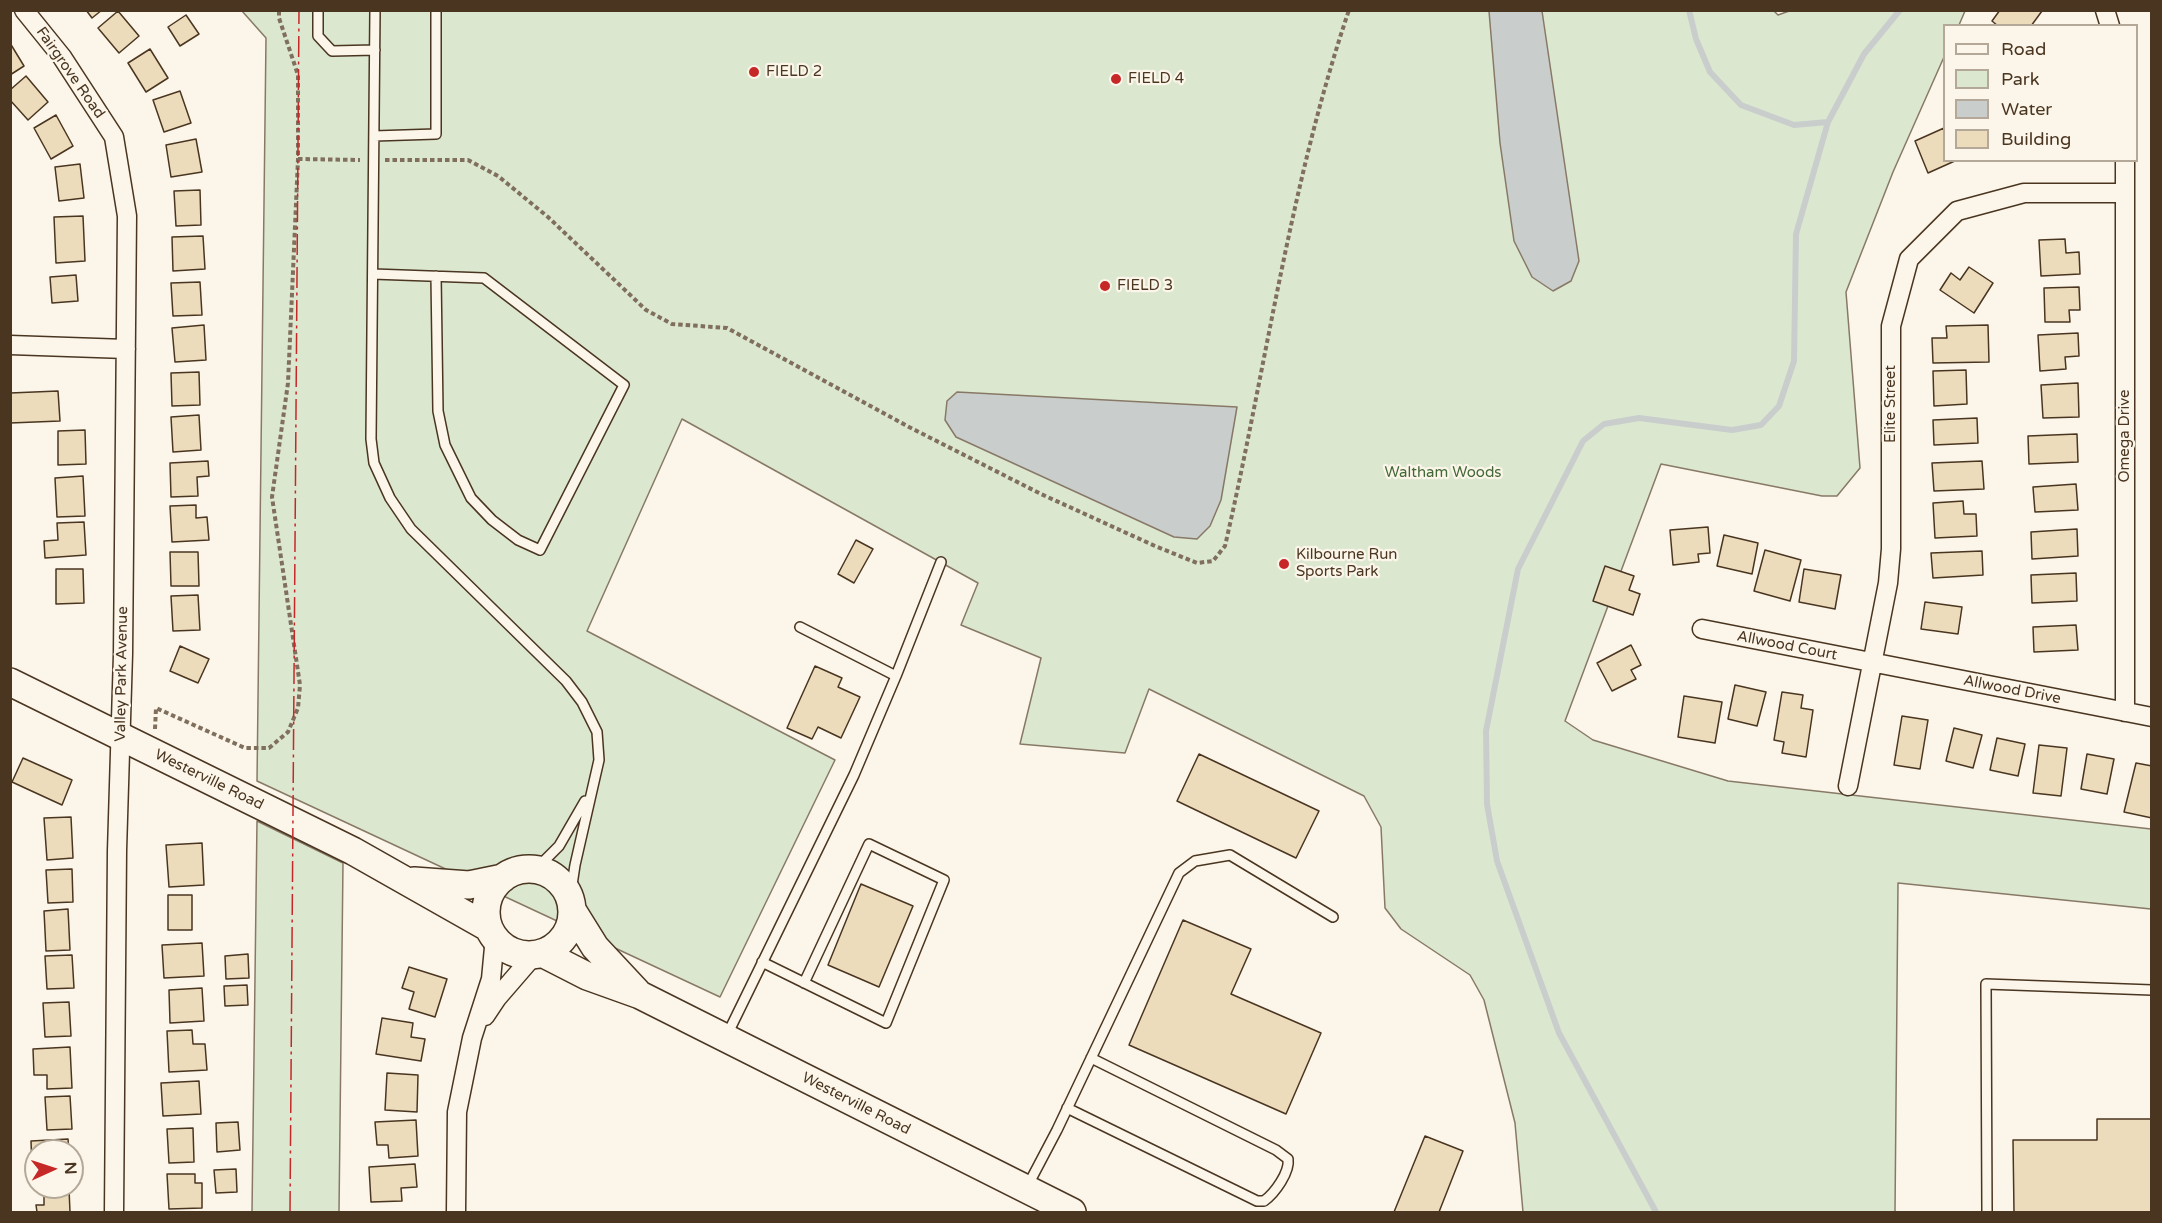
<!DOCTYPE html>
<html>
<head>
<meta charset="utf-8">
<style>
	body { margin:0 }
	#map { position:relative; width:2162px; height:1223px; overflow:hidden; background:#fbf6e9; font-family:"Varela Round",sans-serif }
	canvas { display:block }
	.frame { position:absolute; inset:0; border:12px solid #4a3520; pointer-events:none }
	.legend { position:absolute; left:1943px; top:24px; width:195px; height:138px; box-sizing:border-box; background:#fbf6e9; border:2px solid #b4a999; margin:0; padding:8px 10px; list-style:none; font-size:18px; color:#4a3520 }
	.legend li { display:flex; align-items:center; gap:12px; height:30px }
	.legend b { width:30px; border:2px solid #b4a999 }
	.north { position:absolute; left:24px; top:1139px; width:60px; height:60px; box-sizing:border-box; background:#fbf6e9; border:2px solid #b4a999; border-radius:50%; rotate:87deg; font-size:16px; font-weight:700; line-height:24px; text-align:center; color:#4a3520 }
	.north::after { content:''; display:block; margin:auto; width:21px; height:27px; background:#c62828; clip-path:polygon(50% 0,100% 100%,50% 72%,0 100%) }
</style>
</head>
<body>
<div id="map">
<canvas width="2162" height="1223"></canvas>
<div class="frame"></div>
<ul class="legend">
<li><b style="height:8px;background:#fbf6e9"></b>Road</li>
<li><b style="height:16px;background:#dce7d0"></b>Park</li>
<li><b style="height:16px;background:#c9cecd"></b>Water</li>
<li><b style="height:16px;background:#ecdcbc"></b>Building</li>
</ul>
<div class="north">N</div>
</div>
<script>
const ctx = document.querySelector('canvas').getContext('2d');
ctx.lineJoin = 'round';
function fillPath(path, color) { ctx.fillStyle = color; ctx.fill(path, 'evenodd'); }
function stroke(path, color, width, dash) { ctx.strokeStyle = color; ctx.lineWidth = width; ctx.lineCap = dash ? 'butt' : 'round'; ctx.setLineDash(dash || []); ctx.stroke(path); }
function label(font, color, halo, rows, align = 'center') {
  ctx.font = font + ' "Varela Round",sans-serif'; ctx.lineWidth = 4.5; ctx.setLineDash([]); ctx.textBaseline = 'middle'; ctx.strokeStyle = halo; ctx.fillStyle = color; for (const [text, x, y, turn = 0] of rows) {
    ctx.save(); ctx.translate(x, y); ctx.rotate((+turn || 0) * Math.PI / 180); ctx.textAlign = isNaN(turn) ? turn : align; if (halo) ctx.strokeText(text, 0, 0); ctx.fillText(text, 0, 0); ctx.restore();
  }
}
const green = new Path2D(`
	M1773,10L1778,15L1792,10L1965,11L1959,25L1944,26V57L1893,172L1846,292L1860,468L1837,496H1822L1661,464L1565,721L1593,740L1728,781L2151,829V909L1898,883L1895,1212H1523L1515,1123L1484,1000L1470,975L1401,929L1385,908L1381,827L1364,796L1149,689L1125,753L1020,744L1041,658L961,625L978,583L682,419L587,631L835,760L720,997L257,781L266,38L242,11Z
	M257,821L343,863L339,1212H252Z`);
fillPath(green, '#dce7d0');
stroke(green, '#887966', 1.5);
const water = new Path2D(`
	M1489,11H1542L1579,261L1571,281L1553,291L1532,277L1514,241L1500,143Z
	M957,392L1237,407L1221,500L1210,526L1197,539L1174,537L956,437L945,420L947,401Z`);
fillPath(water, '#c9cecd');
stroke(water, '#887966', 1.5);
stroke(new Path2D(`
	M1689,10L1696,39L1710,72L1741,105L1794,125L1828,122
	M1656,1212L1559,1033L1497,861L1487,804L1486,731L1518,569L1583,441L1604,424L1639,418L1732,430L1761,425L1779,406L1794,361L1796,234L1828,122L1864,54L1900,10`), '#c9cecd', 6);
const building = new Path2D(`
	M86,10H102L92,18Z
	M2000,10H2042V11L2031,26H1998L1992,21Z
	M118,11L139,36L119,53L98,28Z
	M186,15L199,34L180,46L168,27Z
	M10,43L24,66L10,75Z
	M150,49L168,78L146,92L128,63Z
	M26,76L48,102L28,120L10,100V90Z
	M180,91L191,123L164,132L153,100Z
	M56,115L73,146L51,159L34,128Z
	M1944,128V160H1957L1928,173L1915,141Z
	M196,139L202,172L171,177L166,145Z
	M80,164L84,198L59,201L55,167Z
	M200,190L201,225L176,226L174,191Z
	M83,216L85,261L56,263L54,217Z
	M203,236L205,269L173,271L172,237Z
	M2065,239L2066,253L2079,252L2080,274L2041,276L2039,240Z
	M1969,267L1993,283L1974,313L1940,290L1951,273L1960,280Z
	M76,275L78,301L52,303L50,277Z
	M200,282L202,315L173,316L171,283Z
	M2079,287L2080,310H2069L2070,322H2045L2044,288Z
	M204,325L206,360L175,362L172,328Z
	M1988,325L1989,362L1933,363L1932,338H1947L1946,326Z
	M2078,333L2079,356L2065,357L2066,369L2040,371L2038,335Z
	M1966,370L1967,404L1934,406L1933,371Z
	M199,372L200,405L172,406L171,373Z
	M2078,383L2079,417L2043,418L2041,385Z
	M58,391L60,421L10,423V393Z
	M199,415L201,450L173,452L171,417Z
	M1977,418L1978,443L1934,445L1933,420Z
	M85,430L86,464L58,465V431Z
	M2077,434L2078,462L2029,464L2028,436Z
	M208,461L209,476L197,477L198,496L171,497L170,463Z
	M1982,461L1984,489L1934,491L1932,463Z
	M83,476L85,516L57,517L55,478Z
	M2076,484L2078,510L2035,512L2033,487Z
	M1963,501L1964,514H1976L1977,536L1935,538L1933,503Z
	M196,505V518L207,517L209,540L172,542L170,506Z
	M84,522L86,555L45,558L44,541L58,540L57,523Z
	M1708,527L1710,553L1698,554L1699,562L1673,565L1670,530Z
	M2077,529L2078,556L2032,559L2031,532Z
	M1724,535L1758,543L1752,574L1717,566Z
	M856,540L873,549L854,583L838,574Z
	M1765,550L1801,560L1790,601L1754,591Z
	M1982,551L1983,575L1933,578L1931,553Z
	M170,552H198L199,586H171Z
	M1605,566L1634,576L1629,590L1640,594L1633,615L1593,601Z
	M56,569H83L84,603L56,604Z
	M1804,569L1841,575L1835,609L1799,602Z
	M2076,573L2077,601L2032,603L2031,575Z
	M198,595L200,630L173,631L171,596Z
	M1925,602L1962,607L1958,634L1921,629Z
	M2076,625L2078,650L2034,652L2033,627Z
	M1631,645L1641,665L1631,670L1636,679L1612,691L1597,663Z
	M180,646L209,659L198,683L170,671Z
	M815,666L842,678L838,687L860,697L841,738L818,727L812,739L787,728Z
	M1735,685L1766,692L1757,726L1728,719Z
	M1782,692L1803,695L1801,708L1813,710L1806,757L1782,753L1784,742L1774,740Z
	M1684,696L1722,702L1715,743L1678,737Z
	M1902,716L1928,720L1920,769L1894,765Z
	M1954,728L1982,735L1973,768L1946,761Z
	M1997,738L2025,744L2018,776L1990,770Z
	M2039,745L2067,748L2061,796L2033,793Z
	M1199,754L1319,811L1296,858L1177,801Z
	M2087,754L2114,759L2107,794L2081,789Z
	M23,758L72,780L62,805L12,782Z
	M2136,763L2152,766V818L2124,812Z
	M71,817L73,858L47,860L44,818Z
	M202,843L204,885L169,887L166,845Z
	M72,869L73,902L48,903L46,870Z
	M861,884L913,906L879,987L828,965Z
	M168,895H192V930H168Z
	M68,909L70,950L46,951L44,911Z
	M1183,920L1251,949L1231,994L1321,1033L1286,1114L1129,1045Z
	M202,943L204,976L164,978L162,945Z
	M248,954L249,978L226,979L225,956Z
	M72,955L74,988L47,989L45,956Z
	M409,967L447,979L435,1017L409,1009L414,992L402,988Z
	M247,985L248,1005L225,1006L224,986Z
	M202,988L204,1021L170,1023L169,990Z
	M69,1002L71,1036L45,1037L43,1003Z
	M382,1018L413,1023L411,1037L425,1039L421,1061L376,1054Z
	M192,1030L193,1044H205L207,1070L169,1072L167,1031Z
	M70,1047L72,1088L47,1089V1075H34L33,1049Z
	M387,1073L418,1075L417,1112L385,1110Z
	M199,1081L201,1114L163,1116L161,1083Z
	M70,1096L72,1129L47,1130L45,1097Z
	M2097,1119H2152V1212H2014L2013,1140H2097Z
	M416,1120L418,1156L389,1158L388,1145H377L375,1122Z
	M238,1122L240,1150L217,1152L216,1123Z
	M193,1128L194,1162L169,1163L167,1129Z
	M1425,1136L1463,1151L1439,1212H1394Z
	M68,1139L69,1151H36V1167H32L31,1141Z
	M415,1164L417,1187L401,1188L402,1201L371,1202L369,1167Z
	M236,1169L237,1192L216,1193L214,1170Z
	M167,1174H195V1183H202V1208L169,1209Z
	M69,1189L70,1212H37L36,1205H44V1190Z`);
fillPath(building, '#ecdcbc');
stroke(building, '#4a3520', 1.5);
const service = new Path2D(`
	M318,10V36L332,51L375,50
	M375,10L371,439L374,463L390,498L411,529L566,681L582,702L597,732L599,760L575,865L570,898
	M374,136L436,134V10
	M373,274L484,278L624,385L540,550L518,540L492,520L471,498L445,445L438,411L436,276
	M896,676L941,562
	M536,869L559,846L585,801
	M762,962L886,1023L944,880L869,844L804,983
	M727,1035L854,775L896,676L800,627
	M1067,1108L1257,1201H1264C1275,1193 1290,1172 1288,1159L1276,1150L1091,1058
	M1027,1187L1057,1130L1179,873L1195,861L1230,855L1333,917
	M1987,1212L1986,984L2152,990`);
const minor = new Path2D(`
	M24,10L62,57L114,137L127,216L123,654L117,851L114,1212
	M2105,10L2110,26
	M10,345L126,349
	M1702,629L2152,717
	M2125,712V160
	M1848,786L1888,583L1891,549V326L1909,259L1957,211L2024,193H2125
	M485,1016L497,998L535,954
	M456,1212L457,1112L472,1038L491,979L495,937`);
const primary = new Path2D(`
	M10,682L353,851L489,928
	M486 912a43 43 0 1 1 86 0a43 43 0 1 1-86 0Z
	M414,881L469,885L503,878
	M572,910L595,947L637,992
	M542,953L587,976L640,995L1072,1212`);
stroke(service, '#4a3520', 12);
stroke(minor, '#4a3520', 21);
stroke(primary, '#4a3520', 30);
stroke(new Path2D(`
	M298,159L360,160
	M385,160H468L498,176L548,217L646,310L672,324L727,328L909,427L1041,494L1155,546L1197,563L1213,561L1225,546C1266,368 1290,184 1349,10
	M155,729L156,708L245,748H269L288,732L298,708L300,685L272,497L288,383L298,159V75L279,18V10`), '#7f6f5c', 4, [4.5, 3]);
stroke(service, '#fbf6e9', 9);
stroke(minor, '#fbf6e9', 18);
stroke(primary, '#fbf6e9', 27);
stroke(new Path2D(`
	M290,1212L299,10`), '#c62828', 1.5, [21, 4.5, 3, 4.5]);
for (const [x, y, r, color] of [
	[754,72,6,"#c62828"],
	[1116,79,6,"#c62828"],
	[1105,286,6,"#c62828"],
	[1284,564,6,"#c62828"]
]) { const dot = new Path2D(); dot.arc(x, y, r, 0, 2 * Math.PI); ctx.fillStyle = color; ctx.fill(dot); stroke(dot, '#fbf6e9', 2); }
label('15px', '#4a3520', '#fbf6e9', [
	["FIELD 2",766,72],
	["FIELD 4",1128,79],
	["FIELD 3",1117,286],
	["Kilbourne Run",1296,555],
	["Sports Park",1296,572]
], 'left');
label('15px', '#4a3520', '#fbf6e9', [
	["Fairgrove Road",70,73,55],
	["Elite Street",1891,404,-90],
	["Omega Drive",2125,436,-90],
	["Allwood Court",1787,646,11],
	["Valley Park Avenue",122,674,-89],
	["Allwood Drive",2012,690,11],
	["Westerville Road",209,780,26],
	["Westerville Road",856,1104,27]
]);
label('15px', '#436837', '#fbf6e9', [
	["Waltham Woods",1443,473]
]);
</script>
</body>
</html>
